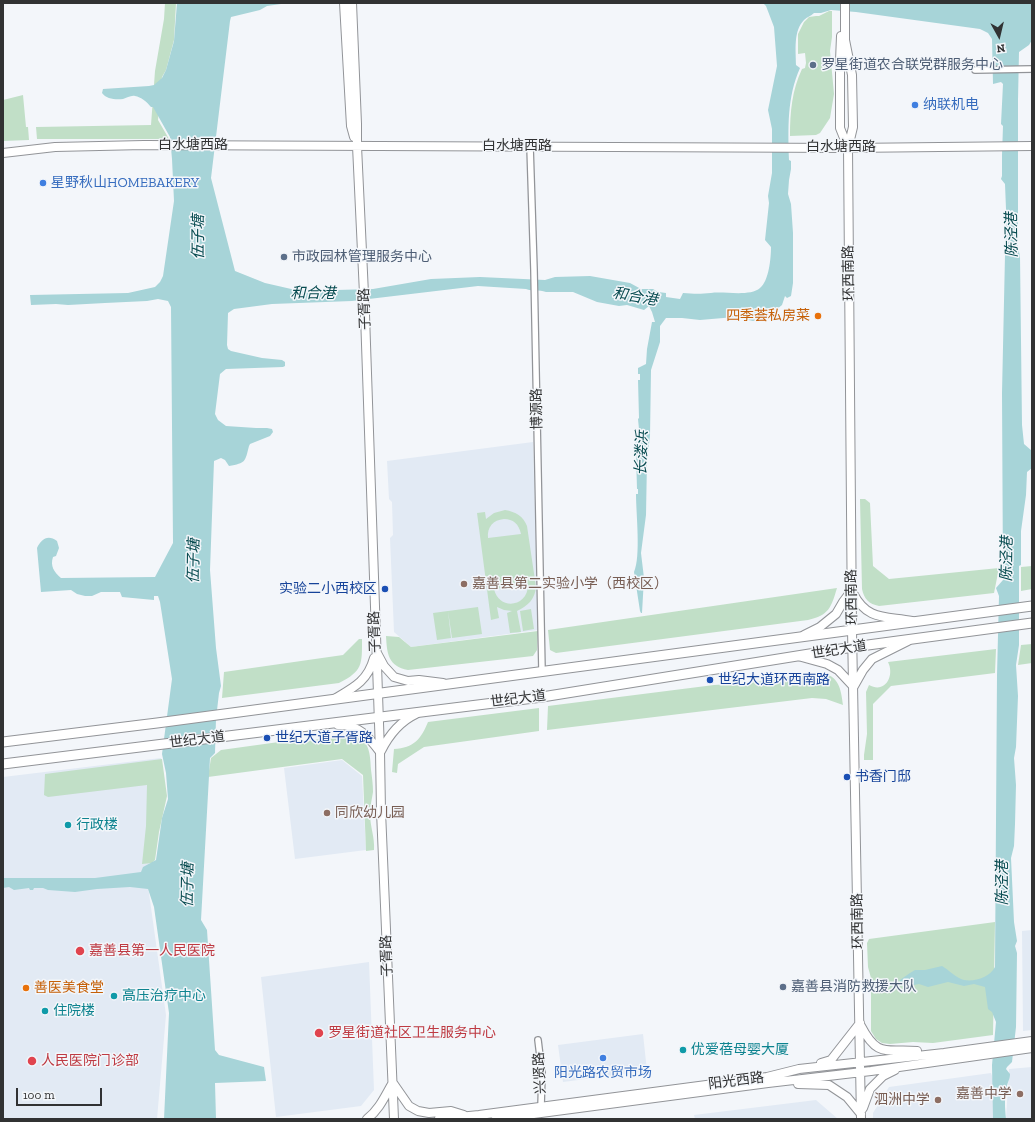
<!DOCTYPE html>
<html>
<head>
<meta charset="utf-8">
<style>
	body { margin:0 }
	#map { position:relative; width:1035px; height:1122px; overflow:hidden; background:#f3f6fa; font-family:"Zilla Slab",serif }
	canvas { display:block }
	.frame { position:absolute; inset:0; border:4px solid #313233; pointer-events:none }
	.north { position:absolute; left:979px; top:16px; width:40px; height:40px; -webkit-text-stroke:3px #f3f6fa; paint-order:stroke; rotate:172deg; font-size:11px; font-weight:700; line-height:16px; text-align:center; color:#313233 }
	.north::after { content:''; display:block; margin:auto; width:14px; height:18px; background:#313233; clip-path:polygon(50% 0,100% 100%,50% 72%,0 100%) }
	.scale { position:absolute; left:16px; top:1088px; width:86px; height:18px; box-sizing:border-box; border:2px solid #313233; border-top:0; padding-left:5px; font-size:12px; line-height:14px; white-space:nowrap; color:#313233; -webkit-text-stroke:3px #f3f6fa; paint-order:stroke }
</style>
</head>
<body>
<div id="map">
<canvas width="1035" height="1122"></canvas>
<div class="frame"></div>
<div class="north">N</div>
<div class="scale">100 m</div>
</div>
<script>
const ctx = document.querySelector('canvas').getContext('2d');
ctx.lineJoin = 'round';
function fillPath(path, color) { ctx.fillStyle = color; ctx.fill(path, 'evenodd'); }
function stroke(path, color, width, dash) { ctx.strokeStyle = color; ctx.lineWidth = width; ctx.lineCap = dash ? 'butt' : 'round'; ctx.setLineDash(dash || []); ctx.stroke(path); }
function label(font, color, halo, rows, align = 'center') {
  ctx.font = font + ' "Zilla Slab","Noto Sans SC",serif'; ctx.lineWidth = 3; ctx.setLineDash([]); ctx.textBaseline = 'middle'; ctx.strokeStyle = halo; ctx.fillStyle = color; for (const [text, x, y, turn = 0] of rows) {
    ctx.save(); ctx.translate(x, y); ctx.rotate((+turn || 0) * Math.PI / 180); ctx.textAlign = isNaN(turn) ? turn : align; if (halo) ctx.strokeText(text, 0, 0); ctx.fillText(text, 0, 0); ctx.restore();
  }
}
fillPath(new Path2D(`
	M533,442L538,630L411,647L394,632L390,538L393,535L392,502L389,499L387,461Z
	M161,758L166,798L149,867L148,886L166,1015L157,1119H3V777Z
	M342,760L362,776L366,850L295,859L284,768Z
	M1032,930V1030L1023,1031L1022,931Z
	M369,962L374,1090L361,1106L276,1117L261,977Z
	M643,1034L647,1071L563,1082L558,1045Z
	M1032,1067V1119H1006L1009,1069Z
	M991,1073L996,1087L993,1119H873V1113L889,1087Z
	M816,1100L838,1119H695L694,1115Z`), '#e2eaf4');
fillPath(new Path2D(`
	M165,3H176L174,40L166,70L162,77L158,120L169,139H37L36,127L151,125L155,71L164,19Z
	M829,11H832V37L830,51L834,94L830,118L820,133L816,135L790,136C790,112 792,90 802,69L805,68L806,63L805,53L798,54V34L804,22L809,17L816,16H819Z
	M23,95L26,127H28L29,140L3,141V100Z
	M860,499H865L870,503L873,566L889,579L999,568L994,593L879,606C869,604 864,599 862,589Z
	M505,510C516,512 523,516 527,526L536,587C535,599 528,606 517,611L521,632L510,633L507,613L512,611L504,610L497,607L499,618L491,620L477,513L485,512L486,519L494,513ZM504,519C513,519 519,524 521,534L488,538C487,527 493,520 504,519ZM528,585C528,607 499,611 494,589Z
	M1032,566V589L1021,591V567Z
	M837,588C831,608 829,615 808,620L556,653L550,650L548,630Z
	M478,607L482,634L452,638L448,611Z
	M531,609L534,629L523,631L520,611Z
	M448,611L451,638L437,640L433,613Z
	M538,631L537,650L533,656L408,670C388,666 387,654 386,636L399,637L411,647Z
	M359,639H362C362,664 363,671 339,683L222,698L224,672L343,655Z
	M1032,644V663L1018,665L1021,645Z
	M996,649L995,673L891,686L873,704V760H864V755L867,734L866,692L869,685C885,694 895,676 888,662Z
	M820,673C839,675 841,689 843,705L826,699L812,698L547,730L548,706L714,685L749,683Z
	M539,708V731L424,747L398,764L397,773L392,772L394,749C414,748 421,739 428,722Z
	M344,735C369,736 370,749 371,770C372,777 373,785 373,792C372,799 370,806 370,814C370,826 375,838 374,850L366,851L363,775L342,759L208,777L211,758L221,750L279,742H302Z
	M162,759L167,796L159,832L155,860L152,863L142,864L146,826L147,785L48,797L44,795L45,774Z
	M995,922L993,1035L933,1043L913,1042L890,1044L882,1043L876,1039L871,1031V978L868,967L867,943L869,939Z`), '#c1dfc7');
fillPath(new Path2D(`
	M177,3H288L267,6L260,10L231,17L230,21L211,178L235,271L265,283L300,291L373,289L431,279L480,277L545,280L555,277L590,276L630,283L641,289H653L658,292L666,293V297L680,299L683,293C694,294 701,294 711,293C724,291 750,297 760,288C769,281 771,258 771,247L765,240L769,203L768,196L772,173V129L768,110L777,66L774,27L766,6L763,3H1032V40L1029,45L1019,52L1018,100V248L1020,256L1022,425L1024,444L1032,451V468L1027,472L1026,495L1021,531V565L1019,566V645L1016,665L1018,696L1016,747L1014,758L1016,785L1015,824L1014,846L1011,858L1014,922L1017,941L1015,946L1017,953L1016,1027L1012,1062L1007,1067L1006,1069L1010,1074C1010,1079 1008,1081 1007,1086C1004,1097 1005,1108 1006,1119H993L992,1065L996,1022L992,1012L988,1009L985,987L974,984L964,986L948,982L928,987L919,984L904,987L900,984V980L910,973L915,970H925L942,966C949,970 956,978 964,980C975,982 990,977 995,967L997,675L999,596L996,588L1003,580L1002,393L1006,209L1005,184L1001,179L1002,176V155L1003,126L1001,124L1003,84L1001,82L993,84L992,39L988,33L980,29L856,12L831,10L821,13H814C811,16 807,17 804,20C793,31 796,51 796,65L800,68C787,97 788,128 789,160L791,161V169L789,180L788,194L791,204L793,233V283L791,296L787,298L785,296L782,305L771,314V317L753,321L735,317L700,320L682,318H666L660,326V342L651,370L650,436L647,460L646,515L641,553L644,578L642,613H641L640,611L634,572C641,557 636,513 636,494H638V489H637L636,454L635,444L639,429L638,419L639,418L638,380H640V374H638V368L646,364L647,349L652,322H655L652,312L649,306L644,310L627,305L619,306L597,302L573,292H546C539,289 532,292 526,289L478,286L352,301L272,304L234,309L228,313L227,345L228,349L231,351L262,358L282,360L285,362V366L283,367L226,369L220,374L215,414L218,420L226,426L256,428H267L272,429L273,432L270,436L250,444L249,446C245,462 246,463 229,466L225,460L221,458L214,461L210,570L216,648L221,686L219,693L216,719L215,753L210,758L201,920L207,930L215,1050L219,1055L264,1067L266,1081L215,1083L216,1119H164L169,1013L154,907L148,889L130,887L97,889L75,892L48,890L43,888H34L33,890H30L29,888L14,890L9,887L3,888V878H95L141,872L143,867L156,860L162,818L168,799L166,773L162,754L172,679L160,602L158,596H154V600L122,597L120,592H101L92,596H85L77,594L71,590L41,592L37,548C41,539 48,534 57,541L59,548L56,556L53,557C50,566 54,572 61,578L155,577L173,543L171,307L168,301L158,299L147,301L105,303L68,305L56,304L31,305L30,295L128,293L155,287L160,282L163,276L174,201L172,159L170,137L153,107H151C147,102 141,97 135,96C131,95 127,98 123,99C116,100 106,99 102,93L103,89L149,86L154,85L162,78L166,70L174,41Z`), '#a7d4d8');
const street = new Path2D(`
	M975,70L1032,69
	M530,146L534,270L542,671
	M538,1040L542,1073L541,1107`);
const secondary = new Path2D(`
	M344,3L351,126L354,137
	M352,3L357,124V146L365,315L380,752L381,811L394,1119
	M845,3V40L852,75L853,127L848,148L852,630L861,1119
	M841,36L840,61V128L848,148
	M3,153L55,147L144,145L848,148L1032,146
	M853,593C867,621 886,616 912,621
	M804,635L820,627L836,614L843,602L852,590
	M377,653L384,666L394,677L408,681L419,680L443,683
	M798,656L827,664L838,670L853,686
	M854,686L863,670L872,659L908,641
	M336,698C355,687 368,680 374,658
	M338,725C358,724 369,737 380,752
	M381,751C389,735 399,722 416,714
	M861,1026C878,1059 887,1048 917,1051
	M821,1063L831,1060L860,1023
	M393,1083L409,1106L418,1111L429,1113L451,1111L464,1115
	M798,1084L829,1085L847,1097L861,1114
	M863,1108L870,1089L883,1076L895,1070
	M367,1119C379,1110 385,1096 392,1084
	M439,1119L479,1115L767,1077L799,1069L944,1053L1032,1041
	M496,1119L768,1083L871,1071L1032,1048`);
const primary = new Path2D(`
	M3,742L157,723L1032,606
	M3,764L542,697L853,647L1032,623`);
stroke(street, '#929498', 8);
stroke(secondary, '#929498', 10);
stroke(primary, '#929498', 11);
stroke(street, '#fff', 5.5);
stroke(secondary, '#fff', 8);
stroke(primary, '#fff', 9);
for (const [x, y, r, color] of [
	[813,65,4,"#5c6f8a"],
	[915,105,4,"#3f7fe0"],
	[43,183,4,"#3f7fe0"],
	[284,257,4,"#5c6f8a"],
	[818,316,4,"#e8710a"],
	[464,584,4,"#8d6e63"],
	[385,589,4,"#1a4fb4"],
	[710,680,4,"#1a4fb4"],
	[267,738,4,"#1a4fb4"],
	[847,777,4,"#1a4fb4"],
	[327,813,4,"#8d6e63"],
	[68,825,4,"#0f9aa8"],
	[80,951,5,"#e0444e"],
	[783,987,4,"#5c6f8a"],
	[26,988,4,"#e8710a"],
	[114,996,4,"#0f9aa8"],
	[45,1011,4,"#0f9aa8"],
	[319,1033,5,"#e0444e"],
	[683,1050,4,"#0f9aa8"],
	[603,1058,4,"#3f7fe0"],
	[32,1061,5,"#e0444e"],
	[1020,1094,4,"#8d6e63"],
	[938,1100,4,"#8d6e63"]
]) { const dot = new Path2D(); dot.arc(x, y, r, 0, 2 * Math.PI); ctx.fillStyle = color; ctx.fill(dot); stroke(dot, '#f3f6fa', 1.5); }
label('14px', '#4e5e75', '#f3f6fa', [
	["罗星街道农合联党群服务中心",821,65],
	["市政园林管理服务中心",292,257],
	["嘉善县消防救援大队",791,987]
], 'left');
label('14px', '#366cbe', '#f3f6fa', [
	["纳联机电",923,105],
	["星野秋山HOMEBAKERY",51,183],
	["阳光路农贸市场",603,1073,"center"]
], 'left');
label('14px', '#313233', '#f3f6fa', [
	["白水塘西路",193,145],
	["白水塘西路",517,146],
	["白水塘西路",841,147],
	["环西南路",849,273,-91],
	["子胥路",365,309,-92],
	["博源路",537,409,-91],
	["环西南路",852,597,-91],
	["子胥路",375,632,-92],
	["世纪大道",839,650,-9],
	["世纪大道",518,699,-7],
	["世纪大道",197,740,-7],
	["环西南路",858,921,-91],
	["子胥路",387,956,-92],
	["兴贤路",540,1073,-93],
	["阳光西路",736,1081,-7]
]);
label('14px', '#c56008', '#f3f6fa', [
	["四季荟私房菜",810,316],
	["善医美食堂",34,988,"left"]
], 'right');
label('14px', '#785e54', '#f3f6fa', [
	["嘉善县第二实验小学（西校区）",472,584],
	["同欣幼儿园",335,813],
	["嘉善中学",1012,1094,"right"],
	["泗洲中学",930,1100,"right"]
], 'left');
label('14px', '#164399', '#f3f6fa', [
	["实验二小西校区",377,589,"right"],
	["世纪大道环西南路",718,680],
	["世纪大道子胥路",275,738],
	["书香门邸",855,777]
], 'left');
label('14px', '#0d838f', '#f3f6fa', [
	["行政楼",76,825],
	["高压治疗中心",122,996],
	["住院楼",53,1011],
	["优爱蓓母婴大厦",691,1050]
], 'left');
label('14px', '#be3a42', '#f3f6fa', [
	["嘉善县第一人民医院",89,951],
	["罗星街道社区卫生服务中心",328,1033],
	["人民医院门诊部",41,1061]
], 'left');
label('italic 15px', '#074b50', '#f3f6fa', [
	["陈泾港",1012,235,-91],
	["伍子塘",199,237,-90],
	["和合港",313,294],
	["和合港",635,297,10],
	["长溇浜",642,453,-88],
	["陈泾港",1007,559,-89],
	["伍子塘",194,561,-89],
	["陈泾港",1003,883,-90],
	["伍子塘",188,885,-89]
]);
</script>
</body>
</html>
